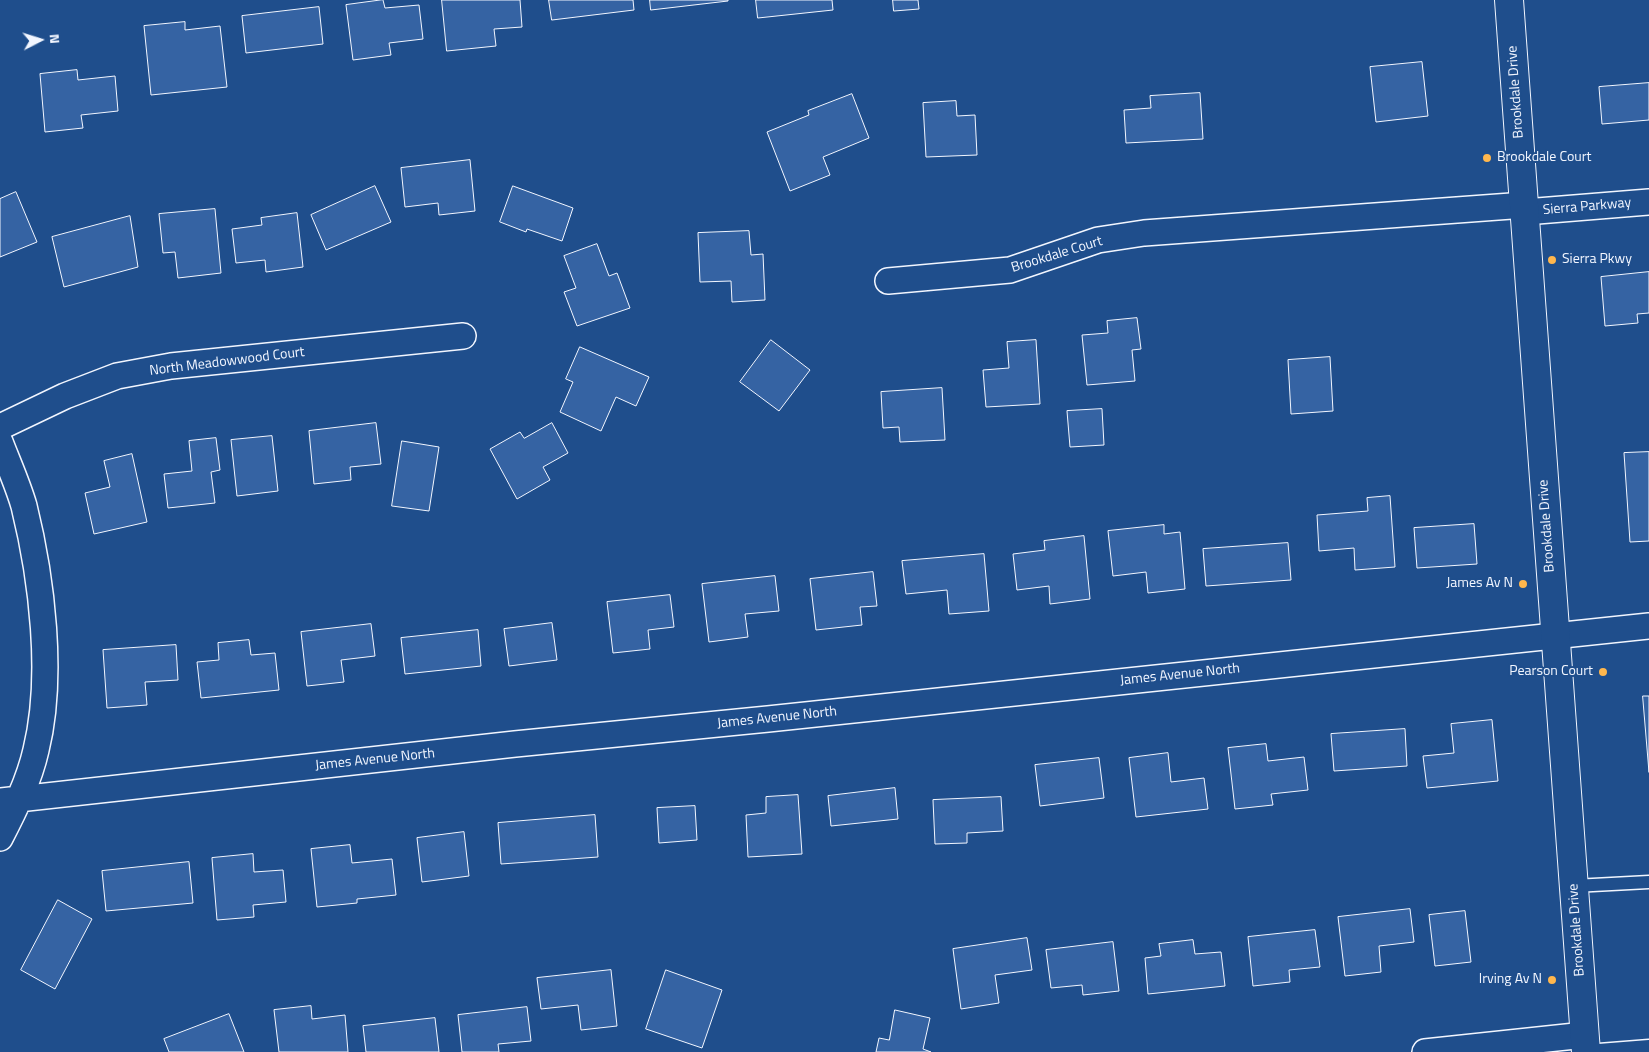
<!DOCTYPE html>
<html>
<head>
<meta charset="utf-8">
<style>
	body { margin:0 }
	#map { position:relative; width:1649px; height:1052px; overflow:hidden; background:#1f4e8c; font-family:"Titillium Web",sans-serif }
	canvas { display:block }
	.north { position:absolute; left:15px; top:15px; width:50px; height:50px; -webkit-text-stroke:4px #1f4e8c; paint-order:stroke; rotate:85deg; font-size:14px; font-weight:700; line-height:20px; text-align:center; color:#f2f6ff }
	.north::after { content:''; display:block; margin:auto; width:18px; height:22px; background:#f2f6ff; clip-path:polygon(50% 0,100% 100%,50% 72%,0 100%) }
</style>
</head>
<body>
<div id="map">
<canvas width="1649" height="1052"></canvas>
<div class="north">N</div>
</div>
<script>
const ctx = document.querySelector('canvas').getContext('2d');
ctx.lineJoin = 'round';
function fillPath(path, color) { ctx.fillStyle = color; ctx.fill(path, 'evenodd'); }
function stroke(path, color, width, dash) { ctx.strokeStyle = color; ctx.lineWidth = width; ctx.lineCap = dash ? 'butt' : 'round'; ctx.setLineDash(dash || []); ctx.stroke(path); }
function label(font, color, halo, rows, align = 'center') {
  ctx.font = font + ' "Titillium Web",sans-serif'; ctx.lineWidth = 4; ctx.setLineDash([]); ctx.textBaseline = 'middle'; ctx.strokeStyle = halo; ctx.fillStyle = color; for (const [text, x, y, turn = 0] of rows) {
    ctx.save(); ctx.translate(x, y); ctx.rotate((+turn || 0) * Math.PI / 180); ctx.textAlign = isNaN(turn) ? turn : align; if (halo) ctx.strokeText(text, 0, 0); ctx.fillText(text, 0, 0); ctx.restore();
  }
}
const building = new Path2D(`
	M383,0L385,8L419,5L423,39L389,43L391,55L353,60L346,5Z
	M442,0H520L522,27L494,29L496,46L447,51Z
	M549,0H633L634,10L552,20Z
	M650,0H728V1L651,10Z
	M756,0H832L833,10L758,18Z
	M893,0H918L919,9L894,11Z
	M319,7L323,44L246,53L242,16Z
	M185,22V30L220,26L227,87L151,95L144,26Z
	M1422,62L1428,116L1376,122L1370,67Z
	M77,70L78,80L115,76L118,111L81,115L83,128L45,132L40,74Z
	M1649,83V120L1602,124L1599,87Z
	M1200,93L1203,139L1126,143L1124,110L1151,108L1150,96Z
	M852,94L869,138L823,157L830,175L790,191L767,132L809,115L808,111Z
	M956,101L957,116L975,115L977,155L926,157L923,103Z
	M470,160L475,211L439,215L438,203L405,207L401,168Z
	M375,186L391,222L326,250L311,215Z
	M513,186L573,208L562,241L527,229L526,232L500,222Z
	M16,192L37,242L0,257V199Z
	M215,209L221,273L178,278L175,252L163,253L159,214Z
	M297,213L303,267L266,272L265,260L236,263L232,229L262,225L261,218Z
	M130,216L138,267L64,287L52,237Z
	M749,231L751,255L763,254L765,300L732,302L731,281L700,282L698,233Z
	M597,244L609,276L617,273L630,308L577,326L564,292L576,288L564,256Z
	M1649,272V313L1637,314L1638,323L1605,326L1601,277Z
	M1137,318L1141,349L1132,350L1135,381L1087,385L1082,335L1108,333L1107,321Z
	M771,340L810,370L779,411L740,382Z
	M1036,340L1040,404L986,407L983,370L1009,368L1007,342Z
	M580,347L649,377L636,406L616,397L601,431L560,412L573,382L566,379Z
	M1330,357L1333,411L1291,414L1288,360Z
	M942,388L945,440L900,442L899,427L883,428L881,392Z
	M1102,409L1104,445L1070,447L1067,411Z
	M376,423L381,464L350,467L351,480L314,484L309,431Z
	M552,423L568,453L543,467L550,480L517,499L490,449L520,432L524,438Z
	M272,436L278,491L237,496L231,440Z
	M216,438L220,470L211,472L215,503L168,508L164,474L192,471L189,441Z
	M402,441L439,447L429,511L392,506Z
	M1649,452V541L1630,542L1624,453Z
	M132,454L147,522L94,534L85,493L110,487L104,461Z
	M1390,496L1395,567L1355,570L1354,548L1319,551L1317,515L1368,511L1367,498Z
	M1474,524L1477,564L1417,568L1414,528Z
	M1164,525V534L1180,532L1185,589L1148,593L1146,572L1113,576L1108,531Z
	M1084,536L1090,599L1050,604L1049,586L1017,590L1013,554L1045,550L1044,541Z
	M1288,543L1291,580L1206,586L1203,549Z
	M984,554L989,611L949,614L947,590L906,594L902,561Z
	M873,572L877,606L860,607L862,625L816,630L810,579Z
	M775,576L779,611L745,614L748,637L709,642L702,584Z
	M670,595L674,627L648,630L650,649L613,653L607,602Z
	M552,623L557,660L509,666L504,629Z
	M371,624L375,656L341,660L344,682L307,686L301,632Z
	M478,630L481,666L405,674L401,638Z
	M249,640L251,655L275,653L279,690L201,698L197,662L219,660L218,643Z
	M176,645L178,680L145,682L147,705L107,708L103,650Z
	M1643,696H1649V772Z
	M1492,720L1498,781L1427,788L1423,756L1454,753L1451,724Z
	M1405,729L1407,766L1334,771L1331,734Z
	M1266,744L1268,761L1304,757L1308,790L1271,794L1273,805L1235,809L1228,748Z
	M1168,753L1171,782L1204,778L1208,809L1136,817L1129,758Z
	M1099,758L1104,798L1040,806L1035,765Z
	M895,788L898,819L831,826L828,796Z
	M798,795L802,854L748,857L746,815L766,813V797Z
	M1001,797L1003,831L967,833V843L935,844L933,800Z
	M695,806L697,840L659,843L657,808Z
	M595,815L598,857L501,864L498,823Z
	M464,832L469,876L422,882L417,838Z
	M350,845L352,863L392,859L396,895L357,899V903L317,907L311,849Z
	M253,854L254,872L283,870L286,902L253,905L254,917L217,920L212,858Z
	M189,862L193,903L106,911L102,871Z
	M58,900L92,919L55,989L21,970Z
	M1410,909L1414,942L1379,946L1381,972L1345,976L1338,917Z
	M1465,911L1471,962L1435,966L1429,915Z
	M1315,930L1320,967L1289,970L1290,982L1253,986L1248,937Z
	M1027,938L1032,970L995,975L999,1003L961,1009L953,949Z
	M1193,940L1195,954L1221,952L1225,986L1148,994L1145,958L1161,956L1159,944Z
	M1113,942L1119,991L1083,995L1082,985L1051,988L1046,950Z
	M611,970L617,1026L581,1030L578,1005L541,1009L537,978Z
	M666,970L722,990L702,1048L646,1029Z
	M311,1006L312,1019L345,1015L348,1052H279L274,1010Z
	M527,1007L531,1041L498,1044L499,1052H462L458,1015Z
	M895,1010L930,1018L923,1049L931,1052H876L879,1038L889,1040Z
	M229,1014L244,1052H169L164,1039Z
	M435,1018L439,1052H366L363,1026Z`);
fillPath(building, '#3563a3');
stroke(building, '#f2f6ff', 1);
const service = new Path2D(`
	M1574,886L1649,882
	M1586,1051L1649,1046`);
const minor = new Path2D(`
	M1525,212L1649,202
	M888,281L1010,270L1098,240L1144,233L1525,205
	M0,427L65,396L117,376L171,366L463,336
	M0,442C8,463 18,485 24,506C42,579 54,677 36,750C29,781 14,811 0,838
	M0,801L515,744L768,719L1649,626
	M1425,1052L1585,1035`);
const tertiary = new Path2D(`
	M1509,0L1586,1052`);
stroke(service, '#f2f6ff', 15);
stroke(minor, '#f2f6ff', 28);
stroke(tertiary, '#f2f6ff', 30);
stroke(service, '#1f4e8c', 12);
stroke(minor, '#1f4e8c', 25);
stroke(tertiary, '#1f4e8c', 28);
for (const [x, y, r, color] of [
	[1487,158,5,"#ffb74d"],
	[1552,260,5,"#ffb74d"],
	[1523,584,5,"#ffb74d"],
	[1603,672,5,"#ffb74d"],
	[1552,980,5,"#ffb74d"]
]) { const dot = new Path2D(); dot.arc(x, y, r, 0, 2 * Math.PI); ctx.fillStyle = color; ctx.fill(dot); stroke(dot, '#1f4e8c', 2); }
label('14px', '#f2f6ff', '#1f4e8c', [
	["Brookdale Drive",1516,92,-94],
	["Sierra Parkway",1587,207,-5],
	["Brookdale Court",1057,255,-17],
	["North Meadowwood Court",227,362,-7],
	["Brookdale Drive",1547,526,-94],
	["James Avenue North",1180,675,-6],
	["James Avenue North",777,718,-6],
	["James Avenue North",375,760,-6],
	["Brookdale Drive",1577,930,-94]
]);
label('14px', '#f2f6ff', '#1f4e8c', [
	["Brookdale Court",1497,158,"left"],
	["Sierra Pkwy",1562,260,"left"],
	["James Av N",1513,584],
	["Pearson Court",1593,672],
	["Irving Av N",1542,980]
], 'right');
</script>
</body>
</html>
